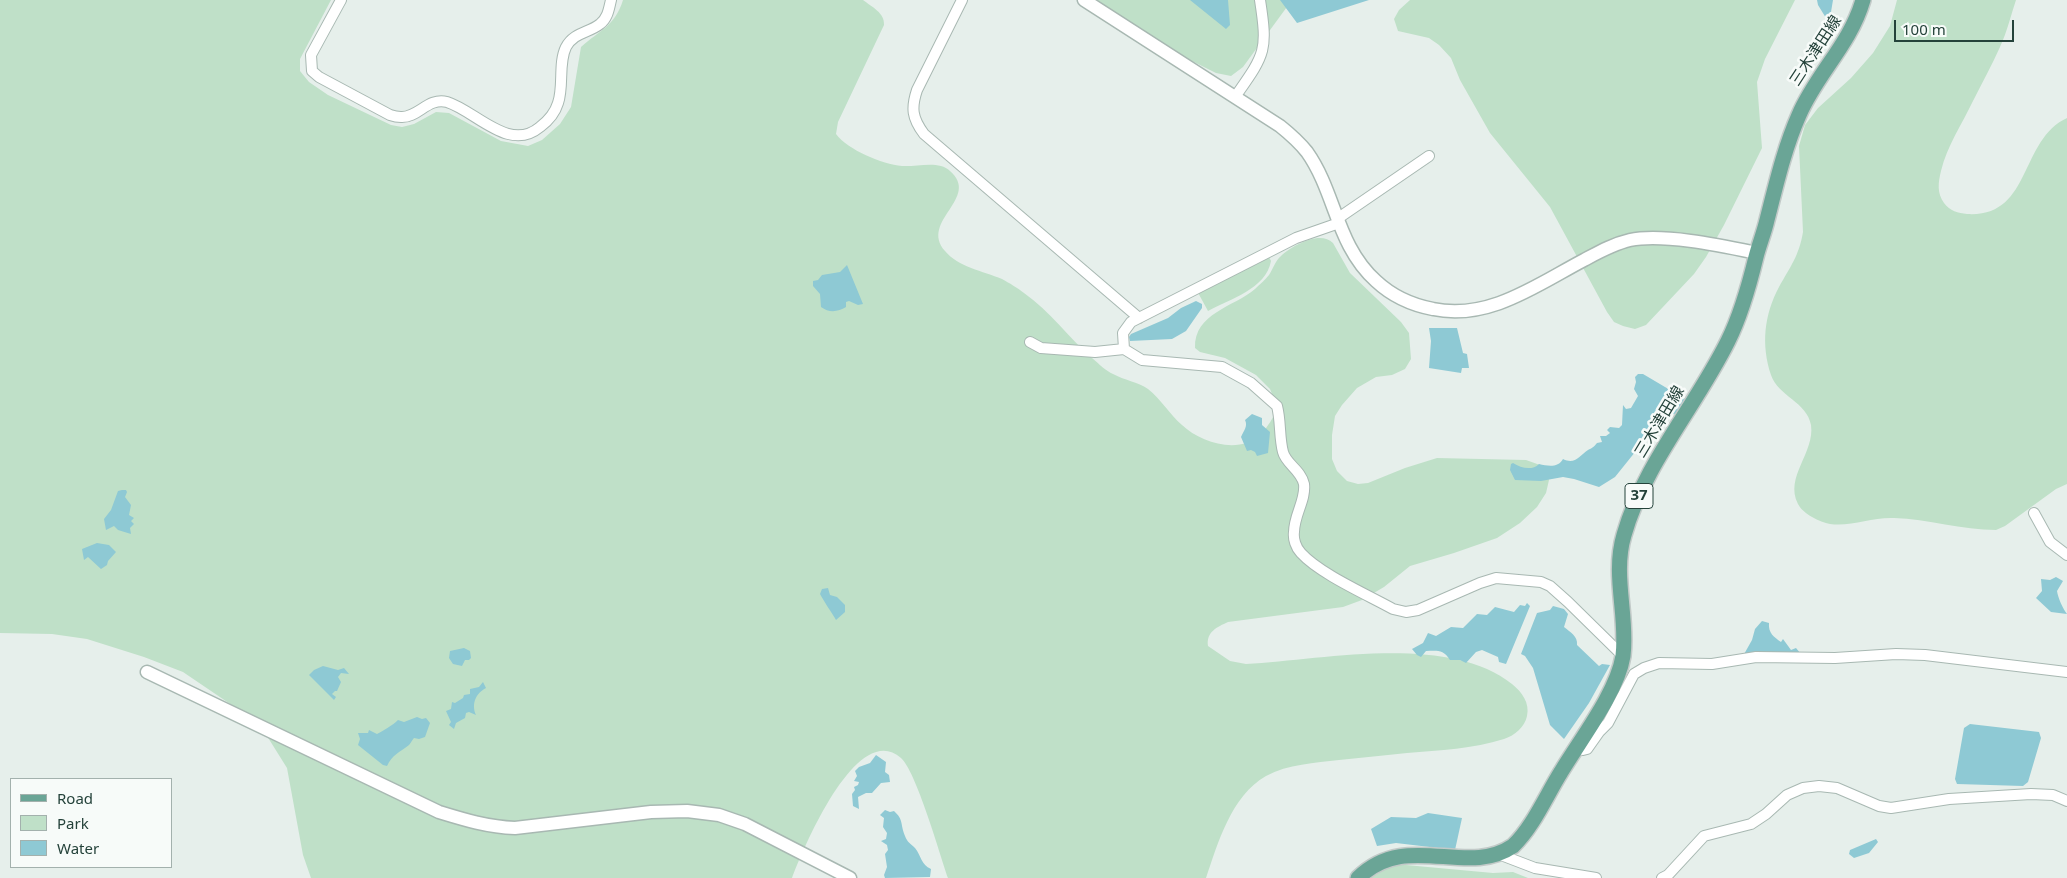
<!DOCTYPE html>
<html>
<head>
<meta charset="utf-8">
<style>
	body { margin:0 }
	#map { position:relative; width:2067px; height:878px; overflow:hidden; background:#e6efeb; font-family:"Noto Sans",sans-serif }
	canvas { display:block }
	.legend { position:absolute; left:10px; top:778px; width:162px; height:90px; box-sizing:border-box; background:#f7fbf9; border:1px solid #a3b1ad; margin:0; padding:6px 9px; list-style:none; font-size:15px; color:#24423a }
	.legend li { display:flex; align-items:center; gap:10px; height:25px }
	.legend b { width:25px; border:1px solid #a3b1ad }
	.scale { position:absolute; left:1894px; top:20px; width:120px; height:22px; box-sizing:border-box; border:2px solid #24423a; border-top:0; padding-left:6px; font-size:15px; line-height:18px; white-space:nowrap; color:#24423a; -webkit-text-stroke:4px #f7fbf9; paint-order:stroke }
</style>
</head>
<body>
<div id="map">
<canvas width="2067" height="878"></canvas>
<ul class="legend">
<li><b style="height:6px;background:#6aa596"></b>Road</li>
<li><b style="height:14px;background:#bfe0c8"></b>Park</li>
<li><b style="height:14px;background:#8ec9d4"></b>Water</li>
</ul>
<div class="scale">100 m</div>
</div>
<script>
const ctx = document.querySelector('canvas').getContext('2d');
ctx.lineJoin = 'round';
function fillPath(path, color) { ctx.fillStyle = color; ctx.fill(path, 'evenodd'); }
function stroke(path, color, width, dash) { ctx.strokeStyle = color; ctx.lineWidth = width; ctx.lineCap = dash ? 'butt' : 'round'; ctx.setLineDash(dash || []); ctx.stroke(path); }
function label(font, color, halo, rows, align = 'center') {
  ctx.font = font + ' "Noto Sans","Noto Sans JP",sans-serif'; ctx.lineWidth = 5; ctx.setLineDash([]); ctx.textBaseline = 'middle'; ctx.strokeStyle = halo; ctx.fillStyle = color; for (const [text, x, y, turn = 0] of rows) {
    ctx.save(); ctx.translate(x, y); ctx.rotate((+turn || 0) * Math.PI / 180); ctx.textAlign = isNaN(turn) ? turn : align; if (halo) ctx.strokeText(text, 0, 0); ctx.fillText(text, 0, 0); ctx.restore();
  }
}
fillPath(new Path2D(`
	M0,0H331L300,59V71L309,82L328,95L391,125L402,127L414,124L436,112L449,113L501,141L528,146L542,140L560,124L571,107L581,47C600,30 615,26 623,0H863C872,7 885,13 884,25L838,122L836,134C848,150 882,164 902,166C917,167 939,160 950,171C981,198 919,221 945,251C958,267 983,271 1002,279C1009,283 1018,288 1024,293C1050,311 1069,338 1092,358C1099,364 1106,371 1113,374C1124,380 1138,382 1148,389C1161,399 1170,415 1182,425C1201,443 1240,455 1261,434C1268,427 1273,417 1278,409L1270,389L1256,375L1225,358L1200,352L1195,348C1194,313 1234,307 1255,289C1259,285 1265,280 1269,275C1273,269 1275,261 1281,256C1292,246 1320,230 1333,243L1350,273L1401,322L1409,333L1411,359L1405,369L1392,375L1376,377L1357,388L1342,405L1335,416L1332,435V459L1337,471L1347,481L1358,484L1368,483L1405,468L1437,458L1526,460L1540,465L1547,473L1549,480L1546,493L1537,507L1520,523L1497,538L1454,553L1410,566L1384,587L1362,600L1343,607L1228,622C1217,627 1206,632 1208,646L1230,661L1246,664C1322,660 1448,633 1512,684C1522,692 1530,703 1527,716C1525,727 1514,736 1504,739C1473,749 1440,750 1407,753C1385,755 1362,758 1339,760C1315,763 1288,764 1266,776C1231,796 1218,843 1206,878H948C940,855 916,771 901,758C857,719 803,849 792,878H311L303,855L287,768L267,736L242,712L183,672L144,657L87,639L52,634L0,633Z
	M1096,0H1292L1243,67L1231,76L1216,73L1188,59Z
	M1410,0H1795L1765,59L1757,82L1762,148L1724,225L1706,257L1694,274L1646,325L1635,329L1623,326L1614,322L1607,312L1550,207L1490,133L1460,80L1451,58L1439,45L1429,38L1398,31L1394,19L1399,10Z
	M1897,0H2016C2011,15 2007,32 2000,47C1992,65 1982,83 1973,101C1962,124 1947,146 1941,171C1938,183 1937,193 1944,203C1950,211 1958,213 1967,214C2032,218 2019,140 2067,118V484L2056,489L2005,526L1996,530C1962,530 1928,519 1894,518C1872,517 1851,527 1830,524C1820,522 1803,514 1798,504C1784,477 1815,453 1811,425C1807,402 1778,396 1771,375C1761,345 1764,315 1779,287C1790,267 1799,256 1803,232L1799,146L1805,125L1818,108L1851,78L1873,53L1890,26Z
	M1267,253L1271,261C1266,289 1230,299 1208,311L1196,289Z
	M1395,864L1493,873L1513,872L1528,878H1370Z`), '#bfe0c8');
fillPath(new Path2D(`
	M1190,0H1228L1230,25L1226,29Z
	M1280,0H1369L1297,23Z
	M1817,0H1833L1830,18H1826L1818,5Z
	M847,265L863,304L858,305L849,301L846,302V307C838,312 829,313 821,307L820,294L813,286V281L818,280L822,275L840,272Z
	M1196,301L1202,304V308L1186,331L1172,339L1130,341L1129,337L1131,334L1168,318L1181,308Z
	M1429,328H1457L1463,353L1467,354L1469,368H1462L1461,373L1429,368L1431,341Z
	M1638,374H1643L1687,400L1678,413L1666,416L1660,421L1615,477L1599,487L1574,479L1563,477L1541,481L1515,480L1510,470L1511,464L1513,463C1521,468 1532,471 1539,464C1548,466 1558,468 1563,459C1575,465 1579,456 1588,450C1592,448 1594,447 1597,443L1602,442L1600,436H1606L1610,433L1607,430L1610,427L1619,428L1622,425L1623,405L1626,409L1631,408L1638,396L1634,389L1636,382L1635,377Z
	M1252,414L1262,418V425L1270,432L1268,453L1257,456L1255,452L1251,450L1247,451L1241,437C1244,430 1248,426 1245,420Z
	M122,490H126L127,492L125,497L131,505L129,515L134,518L131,521L134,524L130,528L131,534L118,530L114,526L106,530L104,519L111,510L118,491Z
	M97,543L109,545L116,552L108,561L107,565L101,569L88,557L84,560L82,549Z
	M2056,577L2063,581L2057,591C2058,598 2063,609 2067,614L2051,612L2036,598L2042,591L2041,579L2050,580Z
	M828,588L830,595L837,597L845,605V612L836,620C832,613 823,600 820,594L822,589Z
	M1527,603L1530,606L1506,664L1499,662L1498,657L1482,650L1476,652L1466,663L1460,660H1450C1443,649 1437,651 1426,651L1421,657L1417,655L1412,649L1423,643L1428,633L1436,636L1451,627L1463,628L1477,614L1487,615L1495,607L1514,612L1520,605L1525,606Z
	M1553,606L1564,609L1568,614L1564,627C1570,632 1578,636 1577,645L1599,666L1602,664L1610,665L1589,703L1564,739L1550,725L1533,668L1525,656L1521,654L1537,613L1550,610Z
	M1762,621L1769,623C1768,633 1774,637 1781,642L1783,639L1791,650L1796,648L1801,654L1743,656L1752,640L1755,629Z
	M464,648L470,651L471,658L469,660H465L462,666L453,664L449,658L450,651Z
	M323,666L338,670L344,668L349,674L341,673L338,677L341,682L337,691H335L332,694L336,697L334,700L309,675L314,670Z
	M483,682L486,688C476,693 471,704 476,715L469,712L466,713L465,718L456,723L454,729L449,725L451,722L446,711L451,709L452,702L455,703L463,698L464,695L470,694V689L479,687Z
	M417,717L422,719L426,718L430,723L425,737L419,739L414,738C412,740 411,743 409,745C400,752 392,755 387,766L383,765L358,745L360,739L358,733H368L369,730L377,734C383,731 393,725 398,720L404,722Z
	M1970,724L2039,732L2041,738L2028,782L2023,786L1957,784L1955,779L1964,728Z
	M876,755L886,762L885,772L889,775L890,782L881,783L872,793H866L858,797L859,809L853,806L852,794L855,790L854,787L858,785L859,782L854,781L857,776L855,771L859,767L870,763Z
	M885,810L890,812L894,811C904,820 900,824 905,836C907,842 911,844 915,848C921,855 921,865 931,869L930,877L885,878L884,875L887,867L885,854L888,850L887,845L881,841L886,839L887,833L883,827L884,818L880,815Z
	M1428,813L1462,818L1455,850L1396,843L1377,846L1371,829L1391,817L1416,818Z
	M1876,839L1878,842L1869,853L1854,858L1849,854L1850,850Z`), '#8ec9d4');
const minor = new Path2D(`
	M341,0L311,55L312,71L319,77L390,115C393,116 397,117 401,117C418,118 428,97 447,102C476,111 509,153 540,127C548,121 555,113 558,103C564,86 558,63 566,47C574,32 589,33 600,24C608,18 609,8 611,0
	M962,0L917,90C911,108 912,118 924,134L1139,318
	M1235,97C1265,54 1268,52 1260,0
	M1337,219L1429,156
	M1030,342L1041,348L1095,352L1124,349L1142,360L1222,367L1251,383L1277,406C1281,421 1279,437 1283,452C1286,464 1301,470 1304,484C1306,500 1294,515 1294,532C1293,539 1296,548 1301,553C1320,574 1368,595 1393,609L1406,612L1418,610L1480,583L1496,578L1541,582L1550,586L1568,602L1623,656
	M1124,349L1123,333L1131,322L1296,238L1339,223
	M2034,513L2050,542L2067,555
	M1575,748L1583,750L1587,749L1599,732L1608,723L1634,674L1644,668L1659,663L1712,664L1756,657L1835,658L1896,654L1925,655L2067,672
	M1501,855L1535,868L1596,878
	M1662,878L1668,875L1704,836L1751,824L1766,814L1787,795L1803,788L1819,786L1837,788L1879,806L1891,808L1949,799L2031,794L2053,795L2067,801`);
const tertiary = new Path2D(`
	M1084,0L1280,126C1290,134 1299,142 1307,152C1336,193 1336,245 1376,281C1392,296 1412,305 1433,309C1489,321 1538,284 1584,260C1599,252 1613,244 1630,240C1663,233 1723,246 1757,253
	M147,672L439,812C465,820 488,827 515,828L651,812L687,811L719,815L745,824L850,878`);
const primary = new Path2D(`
	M1358,878C1407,830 1466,878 1513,846C1533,827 1546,796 1561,772C1580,740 1617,693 1623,656C1628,616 1612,575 1624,535C1644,464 1696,406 1728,341C1741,315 1749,286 1756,257C1759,245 1764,233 1767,220C1776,185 1784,149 1799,115C1817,73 1850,45 1863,0`);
stroke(minor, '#a8b8b2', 12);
stroke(tertiary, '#a8b8b2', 15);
stroke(primary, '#c2cac8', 18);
stroke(minor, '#fff', 10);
stroke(tertiary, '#fff', 12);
stroke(primary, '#6aa596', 15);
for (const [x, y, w] of [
	[1639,496,28]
]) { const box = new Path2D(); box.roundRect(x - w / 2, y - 12.5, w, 25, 4); ctx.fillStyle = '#f7fbf9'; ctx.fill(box); stroke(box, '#24423a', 1); }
label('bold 15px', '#24423a', null, [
	["37",1639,496]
]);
label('16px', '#24423a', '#f7fbf9', [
	["三木津田線",1816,51,-57],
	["三木津田線",1660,422,-59]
]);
</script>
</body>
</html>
